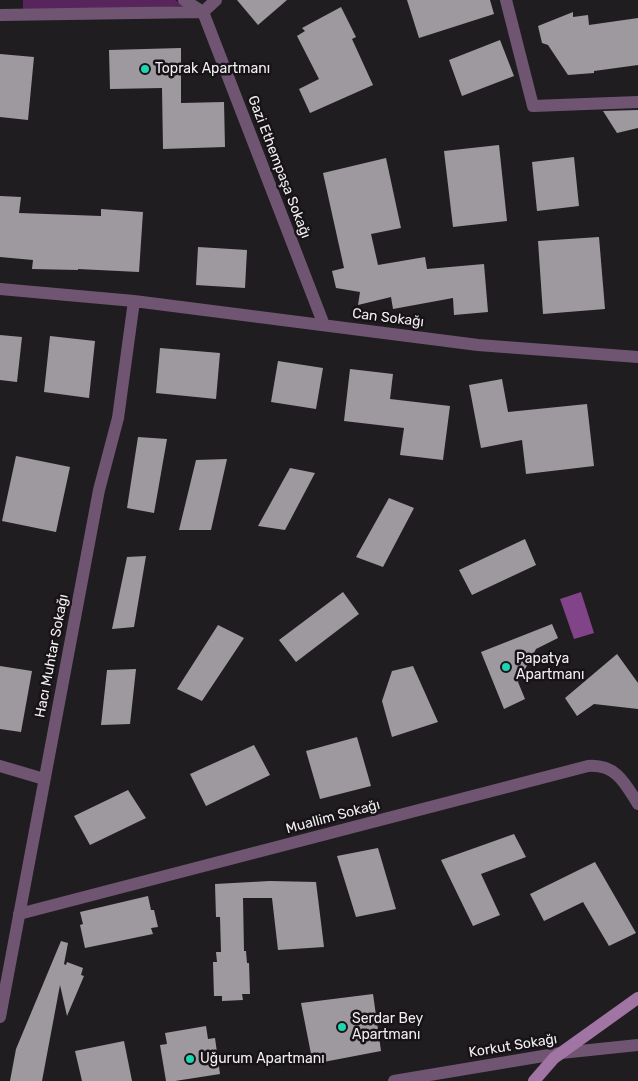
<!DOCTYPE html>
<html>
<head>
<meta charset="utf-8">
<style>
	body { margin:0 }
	canvas { display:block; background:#201d20 }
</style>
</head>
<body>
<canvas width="638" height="1081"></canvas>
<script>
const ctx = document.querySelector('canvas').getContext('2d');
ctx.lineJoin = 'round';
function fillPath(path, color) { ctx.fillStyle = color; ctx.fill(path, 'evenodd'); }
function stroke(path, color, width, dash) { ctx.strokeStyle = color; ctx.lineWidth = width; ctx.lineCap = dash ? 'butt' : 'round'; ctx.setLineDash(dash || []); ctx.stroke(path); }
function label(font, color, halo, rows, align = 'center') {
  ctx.font = font + ' Rubik,sans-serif'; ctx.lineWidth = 5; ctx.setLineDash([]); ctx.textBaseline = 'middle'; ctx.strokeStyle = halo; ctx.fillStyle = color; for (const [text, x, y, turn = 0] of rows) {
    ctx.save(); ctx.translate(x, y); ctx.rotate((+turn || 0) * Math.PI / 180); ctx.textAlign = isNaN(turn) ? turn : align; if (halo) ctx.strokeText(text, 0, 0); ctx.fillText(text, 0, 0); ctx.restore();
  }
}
fillPath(new Path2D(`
	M23,0H175L186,6L23,11Z`), '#57245b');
fillPath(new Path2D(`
	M581,592L594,633L574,639L560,599Z`), '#824488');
fillPath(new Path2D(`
	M237,0H287L258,25Z
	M407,0H490L494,14L419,38Z
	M341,7L356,37L352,39L373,85L310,113L299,89L319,79L297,36L305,31L302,28Z
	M573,12V17L588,15L589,25L638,18V65L594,71V73L568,75L548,45L542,43L538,26Z
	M500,40L514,76L462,96L449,60Z
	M181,48V103L224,102L225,147L163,149L162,88L110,89L109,50Z
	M0,54L34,57L28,120L0,117Z
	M638,110V128L617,133L603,111Z
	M499,145L507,221L453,227L444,151Z
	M574,157L579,206L537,211L532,162Z
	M386,158L401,228L371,234L378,265L425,257L427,269L484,264L488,312L454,315L453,298L393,309L391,297L358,305L360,292L336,288L332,271L344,268L323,173Z
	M0,196L21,197L19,213L101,216V209L143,212L139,272L78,269V270L32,269L33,260L0,257Z
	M599,237L605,309L543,314L538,241Z
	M198,247L247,250L245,288L196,285Z
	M0,335L22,337L17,382L0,380Z
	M50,336L95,341L89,398L44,392Z
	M160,348L220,353L216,399L156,393Z
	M278,361L323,368L316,409L271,402Z
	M350,369L393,374L390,399L450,406L443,460L400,455L404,428L344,421Z
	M502,379L508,412L587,404L594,466L526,474L522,440L481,448L469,385Z
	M138,437L167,439L154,513L127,508Z
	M16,456L70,467L56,532L2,521Z
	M227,459L211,530H179L196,460Z
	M290,468L315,473L285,530L258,526Z
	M389,498L414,508L383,567L356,557Z
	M525,539L536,565L472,595L459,570Z
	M146,556L134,627L112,629L127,557Z
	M343,592L359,614L296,662L279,640Z
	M552,624L558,638L536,649L518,682L525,699L504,709L481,652Z
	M218,625L244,638L202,701L177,689Z
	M617,654L638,683V709L594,704L577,716L565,698Z
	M0,666L32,671L21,732L0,729Z
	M413,666L438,722L392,737L382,701L392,671Z
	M136,669L130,724L101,725L107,670Z
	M357,737L371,786L320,799L306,751Z
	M254,745L270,775L206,806L190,774Z
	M128,790L146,818L90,845L74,816Z
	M514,834L526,857L481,874L500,915L473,926L441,860Z
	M378,848L396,909L356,917L337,856Z
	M595,862L636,933L609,946L583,902L544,921L530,894Z
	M270,881L316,882L324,947L278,950L272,898H243L244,951H246L247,963H249L250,994H242L243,1000L222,1001V996H214L213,962H217L216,952H221L220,917H216L215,884Z
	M148,896L151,910H154L158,927L151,928L153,934L85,948L80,925L83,924L80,912Z
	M61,941L68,943L64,964L66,965L67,962L83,968L81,975L84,976L67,1016L60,985L42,1081H10L16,1049Z
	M373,994L381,1051L313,1064L301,1003Z
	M206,1026L208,1039L215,1038L220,1074L175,1081H166L160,1045L167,1044L165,1033Z
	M124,1041L132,1081H82L75,1051Z`), '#9e999e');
stroke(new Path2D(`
	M184,0L203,12L324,325
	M506,0L533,106L638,102
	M0,15L203,12L216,0
	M0,289L134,301L478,345L638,357
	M0,766L44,779
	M19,914L588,766C616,764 625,783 638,804
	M0,1017L99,490L118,418L134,301
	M394,1081L561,1053L638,1045`), '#705572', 12);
stroke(new Path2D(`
	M534,1081L554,1058L638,998`), '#a074a3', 12);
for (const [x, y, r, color] of [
	[145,69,5,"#1dd5b1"],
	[506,667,5,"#1dd5b1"],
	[342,1027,5,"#1dd5b1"],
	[190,1059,5,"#1dd5b1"]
]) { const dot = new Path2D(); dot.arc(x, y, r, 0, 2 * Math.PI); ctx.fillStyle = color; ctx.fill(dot); stroke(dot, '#171317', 2); }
label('14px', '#f1eff2', '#171317', [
	["Toprak Apartmanı",155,69],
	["Papatya",516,659],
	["Apartmanı",516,675],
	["Serdar Bey",352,1019],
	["Apartmanı",352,1035],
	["Uğurum Apartmanı",200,1059]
], 'left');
label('14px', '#f1eff2', '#171317', [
	["Gazi Ethempaşa Sokağı",279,167,69],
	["Can Sokağı",388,318,7],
	["Hacı Muhtar Sokağı",52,656,-79],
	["Muallim Sokağı",333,817,-15],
	["Korkut Sokağı",513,1046,-9]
]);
</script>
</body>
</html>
